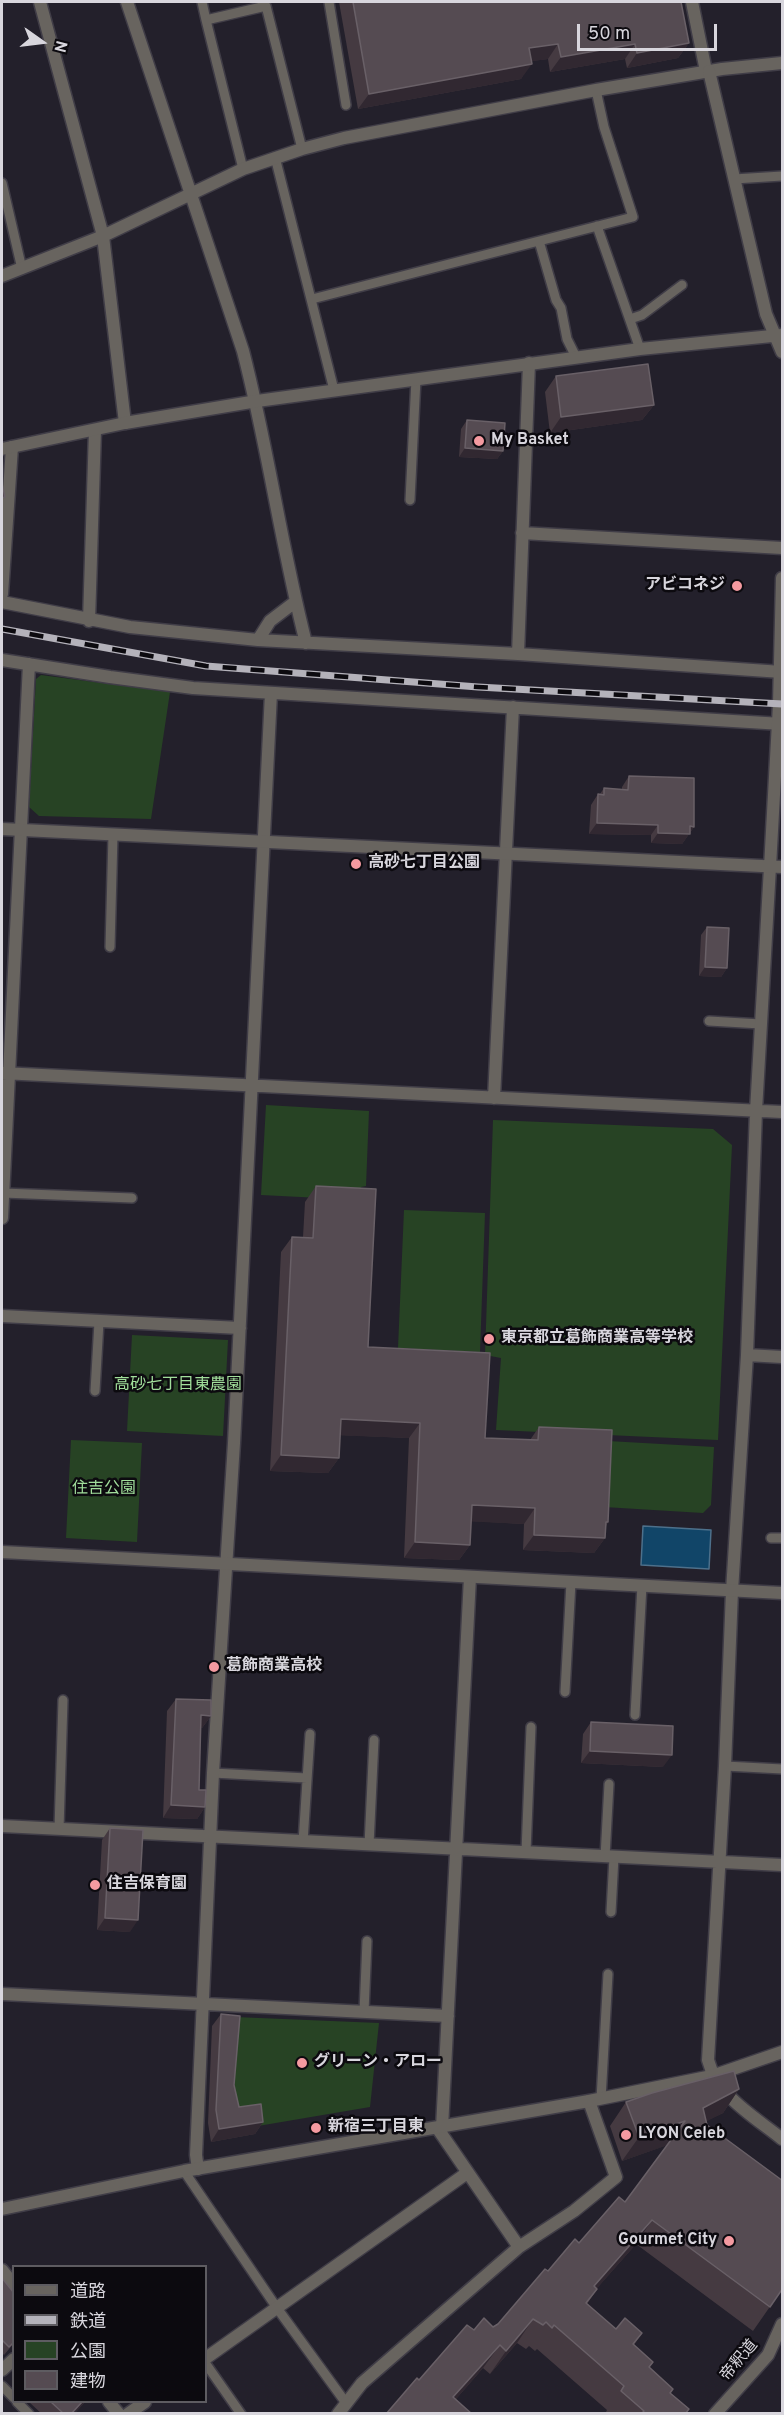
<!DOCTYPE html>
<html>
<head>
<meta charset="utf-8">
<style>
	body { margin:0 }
	#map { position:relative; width:784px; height:2415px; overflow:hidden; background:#23202b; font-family:Overpass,"Noto Sans JP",sans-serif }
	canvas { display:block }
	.frame { position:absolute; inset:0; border:3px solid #d8d6dd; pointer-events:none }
	.legend { position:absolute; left:12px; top:2265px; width:195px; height:138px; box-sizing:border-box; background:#0c0a0f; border:2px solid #5e5c61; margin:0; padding:8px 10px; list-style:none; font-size:18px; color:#d8d6dd }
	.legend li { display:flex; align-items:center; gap:12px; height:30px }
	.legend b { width:30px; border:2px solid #5e5c61 }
	.north { position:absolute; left:12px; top:12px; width:60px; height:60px; -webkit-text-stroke:4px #0c0a0f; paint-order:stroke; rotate:104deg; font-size:16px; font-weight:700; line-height:24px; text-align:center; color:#d8d6dd }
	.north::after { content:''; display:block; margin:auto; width:21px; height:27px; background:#d8d6dd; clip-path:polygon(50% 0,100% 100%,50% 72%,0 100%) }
	.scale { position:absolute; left:577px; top:24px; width:140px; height:27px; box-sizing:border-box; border:3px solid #d8d6dd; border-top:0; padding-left:8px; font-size:18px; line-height:21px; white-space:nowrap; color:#d8d6dd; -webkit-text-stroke:4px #0c0a0f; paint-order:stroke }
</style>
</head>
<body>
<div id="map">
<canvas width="784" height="2415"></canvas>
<div class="frame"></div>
<ul class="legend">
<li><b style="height:8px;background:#68645f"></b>道路</li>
<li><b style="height:8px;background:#b4b2ba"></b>鉄道</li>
<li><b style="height:16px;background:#274324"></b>公園</li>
<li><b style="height:16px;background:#554b52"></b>建物</li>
</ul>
<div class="north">N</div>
<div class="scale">50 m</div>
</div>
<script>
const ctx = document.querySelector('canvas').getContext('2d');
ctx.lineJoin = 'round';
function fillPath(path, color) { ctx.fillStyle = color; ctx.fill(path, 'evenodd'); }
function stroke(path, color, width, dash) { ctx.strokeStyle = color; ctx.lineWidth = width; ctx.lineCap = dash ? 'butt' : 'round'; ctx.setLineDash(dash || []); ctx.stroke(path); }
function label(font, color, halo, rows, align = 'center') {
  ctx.font = font + ' Overpass,"Noto Sans JP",sans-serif'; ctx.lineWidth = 5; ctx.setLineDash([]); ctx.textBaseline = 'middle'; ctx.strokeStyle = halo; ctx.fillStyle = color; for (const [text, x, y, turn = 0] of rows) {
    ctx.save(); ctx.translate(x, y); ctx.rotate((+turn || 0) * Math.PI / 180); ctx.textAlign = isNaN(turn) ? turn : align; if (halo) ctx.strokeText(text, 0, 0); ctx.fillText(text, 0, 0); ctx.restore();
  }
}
fillPath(new Path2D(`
	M41,675L170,692L151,819L39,816L29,807L36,679Z
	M266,1105L369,1111L366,1186L361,1187L360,1200L261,1195Z
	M493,1120L713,1129L732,1145L718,1440L496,1430L501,1358L485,1355Z
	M404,1210L485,1213L480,1352L398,1348Z
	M132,1335L228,1340L223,1436L127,1431Z
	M71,1440L142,1443L137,1542L66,1538Z
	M608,1441L714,1447L711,1505L703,1513L604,1507Z
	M235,2017L379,2023L370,2107L258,2126L231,2119Z`), '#274324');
const water = new Path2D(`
	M643,1526L711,1530L709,1569L641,1565Z`);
fillPath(water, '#114568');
stroke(water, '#4d708b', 1.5);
const service = new Path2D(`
	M202,2L206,20
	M329,2L346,105
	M275,157L334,390
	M243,169L206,20L266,6L302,149
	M734,179L782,176
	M2,183L22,269
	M597,226L640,349
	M539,241L556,300L561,308L567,339L576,357
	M312,299L633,217L604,127L596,90
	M630,319L642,315L682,285
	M410,500L416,379
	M110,947L113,835
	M709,1021L761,1024
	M3,1193L132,1198
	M95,1391L99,1322
	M771,1538H782
	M565,1692L571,1582
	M635,1715L642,1585
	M725,1766L782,1769
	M213,1773L307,1778
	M59,1829L63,1700
	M303,1842L310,1734
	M369,1845L374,1740
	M526,1852L531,1727
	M605,1857L609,1784
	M611,1912L614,1857
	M364,2012L367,1941
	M601,2099L608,1974
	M184,2171L277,2308L346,2403
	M206,2364L241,2414
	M2,2386L14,2398
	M17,2402L29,2414`);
const minor = new Path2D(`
	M40,2L103,236L125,423
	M127,2L243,351C268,447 281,546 306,643
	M692,2L706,71
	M2,276L103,236L243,169L302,149L344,138L596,90L722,69L782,63
	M522,533L782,548
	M2,594L12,447
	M2,602L130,627L258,640L518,654L782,672
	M89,621L95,430
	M258,640L270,621L295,602
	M518,654L529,363
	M2,660L110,677L193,688L782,724
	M770,867L756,1111L747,1355L732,1591L725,1766L708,2060C717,2096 755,2117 782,2139
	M2,1073L782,1112
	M494,1098L513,707
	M2,1218L29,664
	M2,1316L240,1328
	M747,1355L782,1357
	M2,1826L782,1865
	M2,1994L448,2016
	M442,2128L470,1577
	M438,2129L519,2247
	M198,2169L196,2155L213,1773L234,1443L271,693
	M2,2270L14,2285
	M206,2358L467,2173
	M2,2370L14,2359
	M109,2402L119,2414
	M128,2414L145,2402
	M338,2414L362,2383L519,2247L574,2211L616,2177L589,2101`);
const tertiary = new Path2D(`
	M709,71L766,314L782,352
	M2,449L125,423L257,401L640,349L782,335
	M2,829L782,867
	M770,867L779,704L782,578
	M2,1552L782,1593
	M2,2209L184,2171L589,2101L712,2076L782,2052
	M715,2414L768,2355L782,2324`);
stroke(service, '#403d47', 12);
stroke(minor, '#403d47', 15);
stroke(tertiary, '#403d47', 15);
stroke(service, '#68645f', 9);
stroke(minor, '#68645f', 12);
stroke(tertiary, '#68645f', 12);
const rail = new Path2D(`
	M2,629L206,666L478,687L782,704`);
stroke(rail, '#b4b2ba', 7);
stroke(rail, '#0c0a0f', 4.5, [14]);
fillPath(new Path2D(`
	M339,2H681L689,43L678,58L627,68L625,59L550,72L548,59L531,61L521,79L358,109Z
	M556,376L654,405L642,420L550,433L545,392Z
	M467,420L503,451L497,459L459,457L461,429Z
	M629,776L694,827L682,844L651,843V835L589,834L591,805L598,794H600L604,788L622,789V787Z
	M707,927L727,968L721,977L699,976L701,935Z
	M316,1186L368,1347L485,1438L530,1440L539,1427L608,1522L606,1526L605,1538L594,1553L523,1550L524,1524L471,1521L470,1545L459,1560L404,1558L409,1438L340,1435L339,1458L328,1473L270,1471L281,1252L292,1237H303L305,1202Z
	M176,1699L211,1716L202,1728H201L199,1790L205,1807L197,1819L163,1818L167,1711Z
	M591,1722L663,1767L581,1763L583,1734Z
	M110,1828L130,1932L97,1930L102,1840Z
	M221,2014L234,2085L239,2107L263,2122L255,2134L211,2142L208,2123L212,2026Z
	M739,2089L723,2113L706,2121L783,2288L753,2331L636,2244L597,2288V2289L587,2304L616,2329L642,2333L634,2345L653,2362L649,2368L673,2389L670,2393L689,2409L686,2414H605L607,2410L537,2349L535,2351L529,2346L526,2349L517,2343L490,2374L483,2368L456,2399L419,2380L474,2330L493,2327L498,2324L548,2271L625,2202L667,2145L622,2161L610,2126L626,2102Z
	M2,2278L14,2293V2343L4,2355L2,2353Z
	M29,2402H85L74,2414H42Z`), '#453a41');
fillPath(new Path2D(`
	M689,43L678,58L627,68L637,53Z
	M558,44L548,59L519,63L529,48Z
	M635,44L625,59L550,72L561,57Z
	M532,64L521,79L358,109L369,94Z
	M654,405L642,420L550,433L561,417Z
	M465,448L503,451L497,459L459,457Z
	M597,823L658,825L651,835L589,834Z
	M690,826L694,827L682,844L651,843L658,833Z
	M705,967L727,968L721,977L699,976Z
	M341,1419L420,1423L409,1438L330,1435Z
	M281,1455L339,1458L328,1473L270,1471Z
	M472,1505L535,1508L524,1524L461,1521Z
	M606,1522H608L598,1537L605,1538L594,1553L523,1550L534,1535Z
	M415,1542L470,1545L459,1560L404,1558Z
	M201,1715L211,1716L202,1728H193Z
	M590,1751L672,1755L663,1767L581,1763Z
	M171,1805L205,1807L197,1819L163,1818Z
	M105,1918L138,1920L130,1932L97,1930Z
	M739,2089L723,2113L686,2132L703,2108Z
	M685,2121L668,2145L622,2161L639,2137Z
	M263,2122L255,2134L211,2142L219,2129Z
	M652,2220L636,2244L578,2310L594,2286Z
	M533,2319L517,2343L490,2374L506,2351Z
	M500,2345L483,2368L443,2414L453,2397Z
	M82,2402H85L74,2414H71Z`), '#312831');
const building = new Path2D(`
	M353,2H681L689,43L637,53L635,44L561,57L558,44L529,48L532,64L369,94Z
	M648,364L654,405L561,417L556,376Z
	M467,420L505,423L503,451L465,448Z
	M2,484L5,497L2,498Z
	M629,776L694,778V827L690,826V834L658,833V825L597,823L598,794L604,795V788L628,790Z
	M707,927L729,928L727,968L705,967Z
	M316,1186L376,1189L368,1347L490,1353L485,1438L538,1440L539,1427L612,1430L608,1522H606L605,1538L534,1535L535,1508L472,1505L470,1545L415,1542L420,1423L341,1419L339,1458L281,1455L292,1237L313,1238Z
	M176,1699L211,1700V1716L201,1715L199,1790H206L205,1807L171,1805Z
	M591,1722L673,1726L672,1755L590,1751Z
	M110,1828L143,1830L138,1920L105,1918Z
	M221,2014L240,2016L234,2085L239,2107L261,2104L263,2122L219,2129L216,2110Z
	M734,2071L739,2089L703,2108L707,2125L783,2181V2288L770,2307L652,2220L594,2286L597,2289L586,2303L616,2329L625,2318L642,2333L633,2344L653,2362L649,2367L673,2389L670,2393L689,2409L685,2414H641L644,2411L621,2391L624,2386L554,2325L552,2328L546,2322L543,2325L533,2319L506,2351L500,2345L453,2397L472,2414H386L417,2378L419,2380L467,2325L474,2330L484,2318L493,2327L498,2324L545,2269L548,2271L575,2239L579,2243L619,2197L625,2202L685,2121L639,2137L626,2102L652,2093Z
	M2,2278L14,2293V2342L9,2347L2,2340Z
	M51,2402H82L71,2414H64Z`);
fillPath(building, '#554b52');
stroke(building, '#696067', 1.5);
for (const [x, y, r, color] of [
	[479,441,6,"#f49aa0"],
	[737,586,6,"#f49aa0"],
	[356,864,6,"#f49aa0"],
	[489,1339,6,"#f49aa0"],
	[214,1667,6,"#f49aa0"],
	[95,1885,6,"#f49aa0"],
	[302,2063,6,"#f49aa0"],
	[316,2128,6,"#f49aa0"],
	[626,2135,6,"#f49aa0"],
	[729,2241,6,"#f49aa0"]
]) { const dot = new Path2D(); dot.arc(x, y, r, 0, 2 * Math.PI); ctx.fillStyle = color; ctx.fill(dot); stroke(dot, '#0c0a0f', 2); }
label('bold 16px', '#d8d6dd', '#0c0a0f', [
	["My Basket",491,441],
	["アビコネジ",725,586,"right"],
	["高砂七丁目公園",368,864],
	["東京都立葛飾商業高等学校",501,1339],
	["葛飾商業高校",226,1667],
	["住吉保育園",107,1885],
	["グリーン・アロー",314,2063],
	["新宿三丁目東",328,2128],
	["LYON Celeb",638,2135],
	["Gourmet City",717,2241,"right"]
], 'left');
label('16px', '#a1de9b', '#0c0a0f', [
	["高砂七丁目東農園",178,1386],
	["住吉公園",104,1490]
]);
label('16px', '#d8d6dd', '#0c0a0f', [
	["帝釈道",740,2361,-50]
]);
</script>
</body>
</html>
